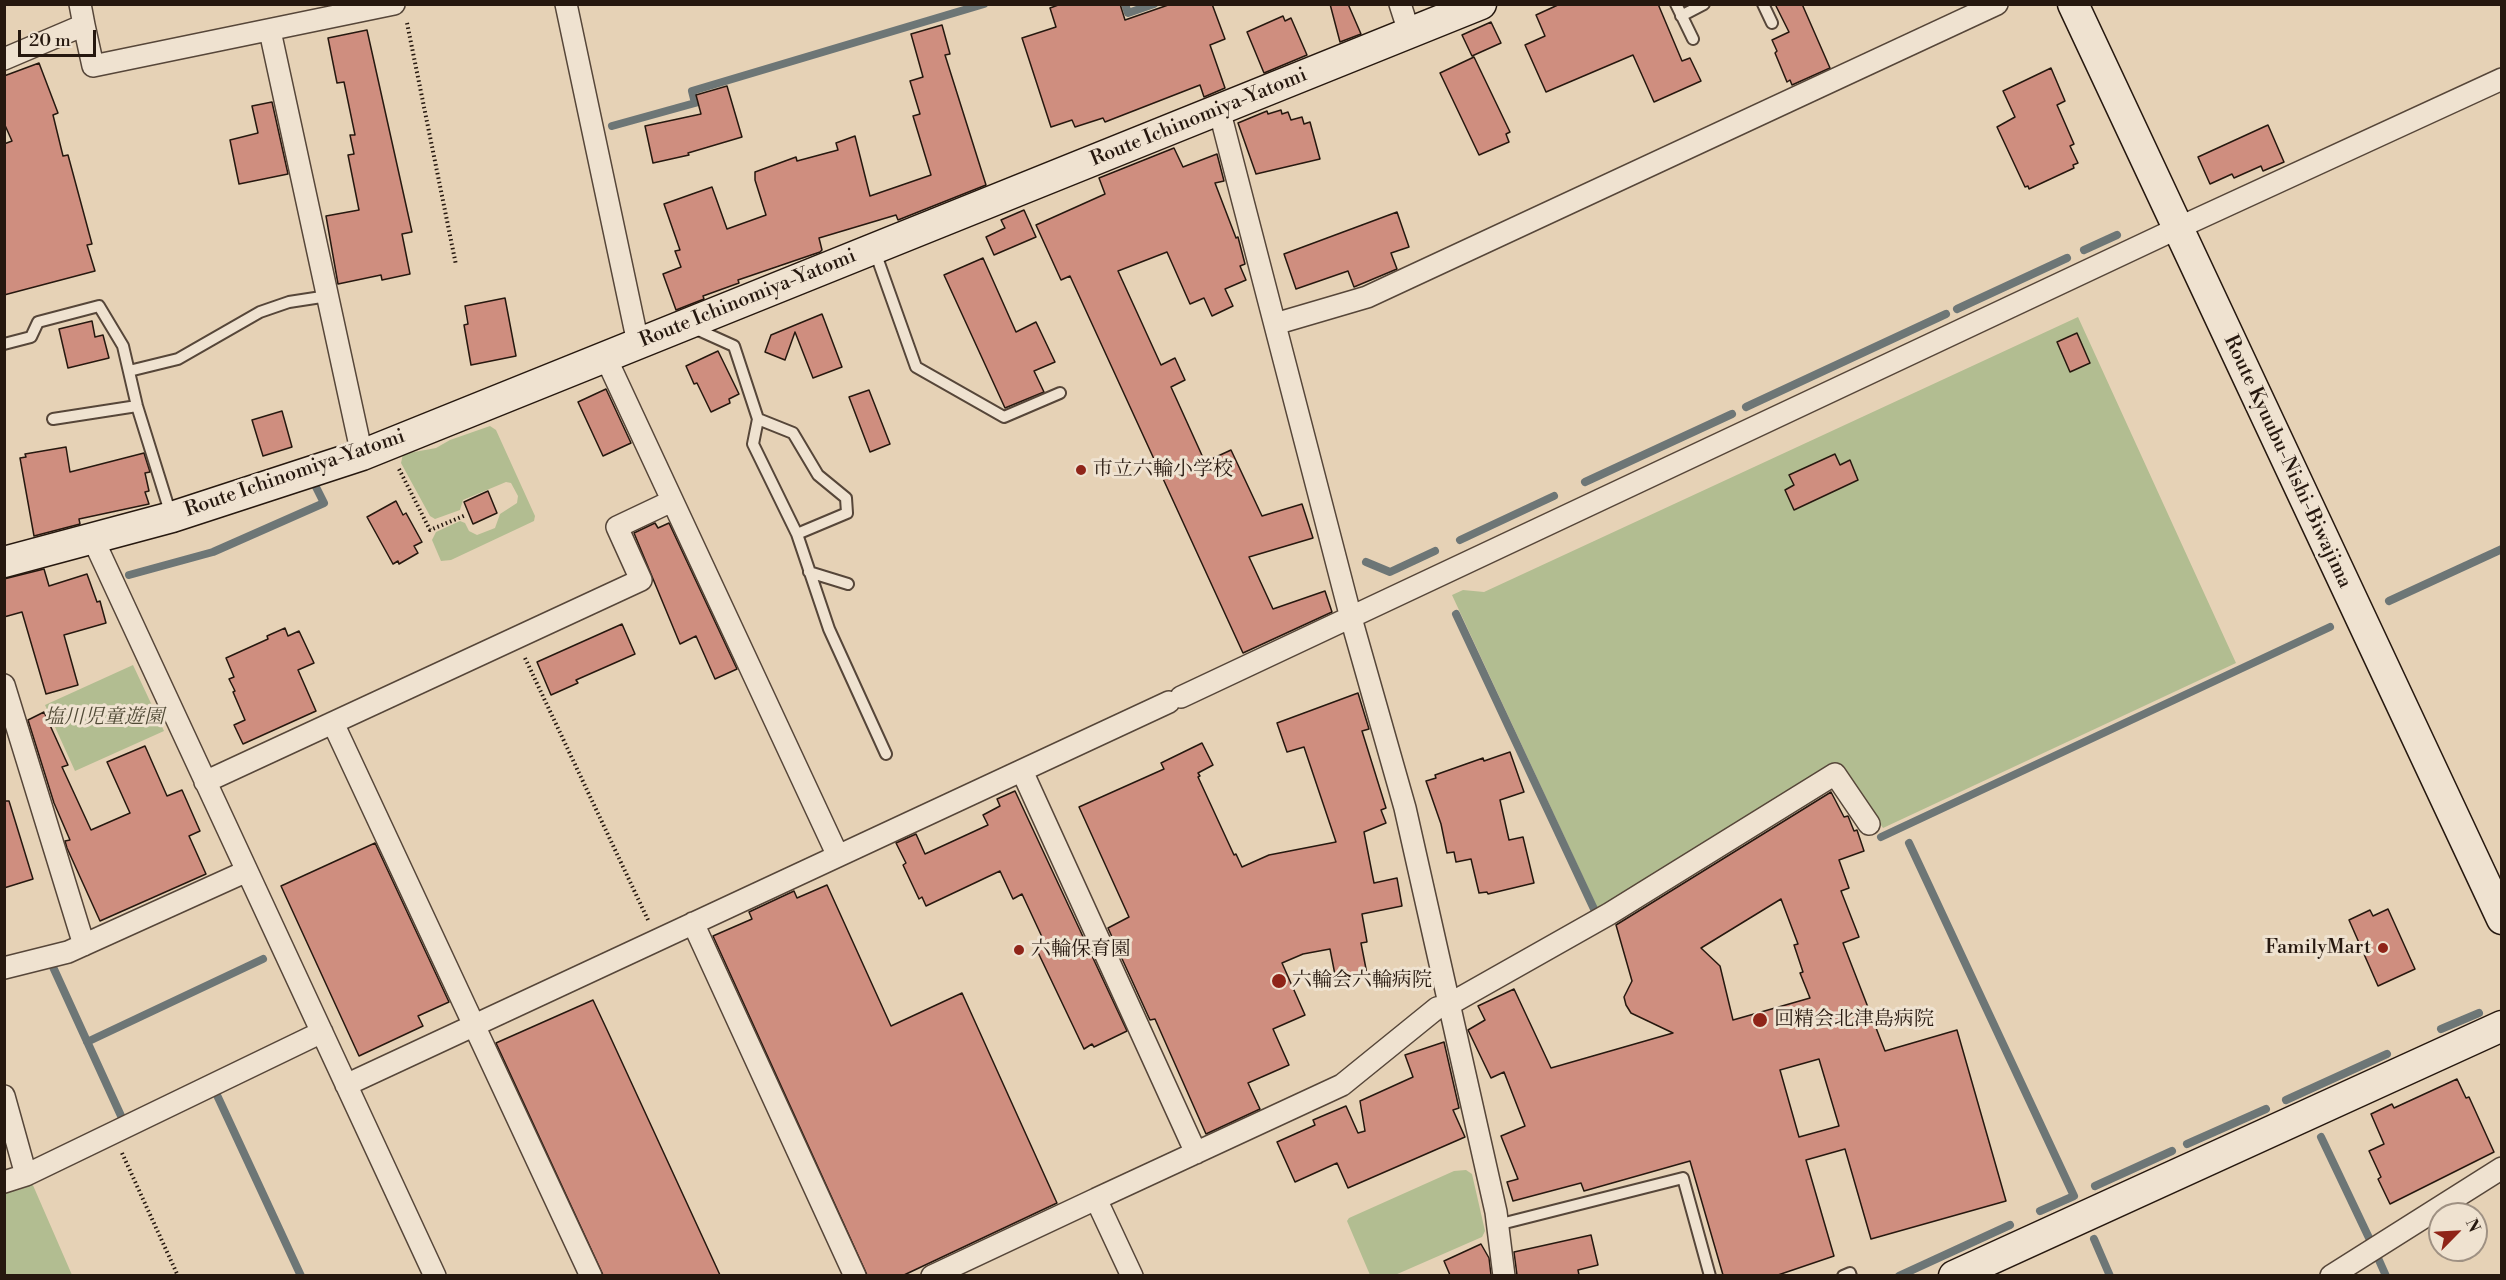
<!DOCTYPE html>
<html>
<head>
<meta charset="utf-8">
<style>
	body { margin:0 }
	#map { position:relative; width:2506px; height:1280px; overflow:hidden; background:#e6d2b6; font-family:"Libre Bodoni",serif }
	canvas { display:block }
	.frame { position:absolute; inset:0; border:6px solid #26180f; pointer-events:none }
	.north { position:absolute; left:2428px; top:1202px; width:60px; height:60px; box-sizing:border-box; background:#efe2d0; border:2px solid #9f9183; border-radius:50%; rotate:66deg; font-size:16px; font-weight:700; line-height:24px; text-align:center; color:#26180f }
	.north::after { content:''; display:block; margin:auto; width:21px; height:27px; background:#8f2418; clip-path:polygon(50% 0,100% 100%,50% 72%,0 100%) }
	.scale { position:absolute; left:18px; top:30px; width:78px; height:27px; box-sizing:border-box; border:3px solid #26180f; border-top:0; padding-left:8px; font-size:18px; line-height:21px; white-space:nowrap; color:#26180f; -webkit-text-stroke:4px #efe2d0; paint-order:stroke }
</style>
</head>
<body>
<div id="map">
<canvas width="2506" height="1280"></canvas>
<div class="frame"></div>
<div class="north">N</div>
<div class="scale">20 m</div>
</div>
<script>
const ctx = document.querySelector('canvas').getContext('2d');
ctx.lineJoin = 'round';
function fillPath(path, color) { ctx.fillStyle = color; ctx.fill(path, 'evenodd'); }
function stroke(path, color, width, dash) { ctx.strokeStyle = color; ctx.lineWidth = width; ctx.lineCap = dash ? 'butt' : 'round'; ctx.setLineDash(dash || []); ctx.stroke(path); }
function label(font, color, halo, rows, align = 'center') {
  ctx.font = font + ' "Libre Bodoni","Noto Serif JP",serif'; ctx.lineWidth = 6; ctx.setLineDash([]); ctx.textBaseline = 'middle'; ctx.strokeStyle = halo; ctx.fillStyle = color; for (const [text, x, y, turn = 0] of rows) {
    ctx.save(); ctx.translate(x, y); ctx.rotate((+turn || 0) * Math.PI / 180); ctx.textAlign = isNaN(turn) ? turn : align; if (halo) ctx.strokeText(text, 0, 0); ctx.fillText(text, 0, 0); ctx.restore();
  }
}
fillPath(new Path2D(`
	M2078,317L2236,663L1883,828L1838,763L1598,909L1452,595L1463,590L1484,592Z
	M490,426L496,430L535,516L534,521L451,560L441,561L432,540L436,532L460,521L465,523L469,531L477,535L495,528L500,514L517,503L518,496L511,483L506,482L463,500L460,510L435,519L430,516L401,463L403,454L436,448L450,440Z
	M133,665L164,731L75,771L45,705Z
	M1466,1170L1472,1174L1485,1231L1482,1237L1395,1275H1370L1347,1221L1349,1218L1454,1171Z
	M32,1183L72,1275L5,1276V1192L19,1190Z`), '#b2bd91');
stroke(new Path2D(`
	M1125,4L1128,13L1154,4
	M612,126L695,103L692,91L984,4
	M2084,250L2117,235
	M1957,309L2067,258
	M1746,407L1946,314
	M1585,482L1732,414
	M1460,540L1554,496
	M1366,562L1390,572L1435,551
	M129,575L213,552L324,503L316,487
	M2389,601L2502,549
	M1456,614L1594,909
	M1881,837L2330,627
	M1909,843L2074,1196L2040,1211
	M53,967L122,1118
	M2441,1029L2479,1013
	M87,1042L263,959
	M216,1093L301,1276
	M2286,1100L2387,1054
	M2321,1137L2370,1240
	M2187,1144L2266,1109
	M2095,1186L2172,1151
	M2094,1239L2110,1276
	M2378,1258L2386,1276
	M1899,1276L2010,1225`), '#6d7676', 8);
const building = new Path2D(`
	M1061,4H1120L1125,20L1171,4H1212L1225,39L1210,45L1225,88L1204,97L1200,85L1105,122L1103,118L1075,127L1072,120L1051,127L1022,38L1056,27L1050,8Z
	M1330,4H1348L1361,34L1340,42Z
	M1560,4H1658L1682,61L1690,58L1701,81L1654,102L1633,55L1546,92L1525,45L1545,36L1536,15Z
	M1775,4H1802L1830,68L1792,85L1790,80L1787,82L1775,53L1777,51L1772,40L1789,32Z
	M1283,16L1285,21L1291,18L1307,55L1264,73L1247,32Z
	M1491,22L1501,43L1472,56L1462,35Z
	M942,25L950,54L945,55L986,185L898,220L896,215L819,238L822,250L820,252L738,280L739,283L703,296L704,299L676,310L663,274L681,267L675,251L680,250L664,204L712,187L727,229L766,215L755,180V172L796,157L797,161L838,150L836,143L855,136L870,196L931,175L913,116L920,114L910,81L923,77L911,34Z
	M367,30L412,232L402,234L410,274L382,280L381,275L338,284L326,216L359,210L348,155L354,154L350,135H355L344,82L337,83L328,38Z
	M1474,57L1510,132L1506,134L1509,142L1479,155L1440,73Z
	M39,63L58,113L53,115L63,156L68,155L92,244L87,245L95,271L4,295V144L12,141L4,123V76Z
	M2051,68L2065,101L2057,105L2074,144L2070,146L2078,163L2073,165L2074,168L2029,189L2028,186L2025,187L1997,127L2015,117L2003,91Z
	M727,86L742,137L688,153L689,155L653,163L645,126L701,114L696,95Z
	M272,102L288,174L239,184L230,140L258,133L252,106Z
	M1281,110L1282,114L1288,112L1291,120L1302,117L1304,124L1310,122L1320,159L1256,174L1238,123L1267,111L1268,114Z
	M2268,125L2284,162L2263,171L2261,166L2234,178L2232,174L2210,184L2198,157Z
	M1174,148L1183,167L1217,154L1224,181L1215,183L1236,238L1238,237L1245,264L1240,266L1246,280L1225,289L1233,306L1212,316L1204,298L1190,304L1167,252L1118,271L1161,365L1175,358L1185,380L1171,387L1205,462L1231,450L1262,516L1302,504L1313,538L1249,557L1273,609L1325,591L1332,612L1243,653L1070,276L1061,280L1036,225L1105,194L1099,178Z
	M1024,210L1036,237L994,255L986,237L1005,228L1001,220Z
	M1397,212L1409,247L1391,253L1397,269L1354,287L1348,271L1296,289L1284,254Z
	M983,258L1016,332L1036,322L1055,362L1034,371L1044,392L1005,408L944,275Z
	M505,298L516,356L471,365L464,325L468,324L465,306Z
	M822,314L842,367L813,378L795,332L785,360L765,352L771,335Z
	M92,321L95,337L103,335L109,358L68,368L59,329Z
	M2077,333L2090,363L2070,372L2057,342Z
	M718,351L739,394L729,399L730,403L711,412L697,383L694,384L686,366Z
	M606,389L631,443L603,456L578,402Z
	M869,390L890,444L870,452L849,397Z
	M282,411L292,447L263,456L252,420Z
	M66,447L70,472L144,453L150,472L145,473L149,491L145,492L149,504L79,519L80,524L34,536L20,458L26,457L25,454Z
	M1835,454L1840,465L1850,460L1858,480L1794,510L1785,490L1794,485L1789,475Z
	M488,491L497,513L473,524L464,502Z
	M396,501L403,515L406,513L422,542L414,546L418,553L399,564L398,561L393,564L367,517Z
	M655,523L658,528L669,523L737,669L715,679L696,636L680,644L634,533Z
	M44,569L49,586L87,574L97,602L100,601L106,623L64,635L78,685L46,694L22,612L4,617V579Z
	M622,624L635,654L576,680L578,683L551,695L537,662Z
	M285,628L288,636L299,631L314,663L298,670L316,711L243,744L234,725L245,720L233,692L235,691L229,679L234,677L226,658L268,639L267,636Z
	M1358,693L1369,729L1362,731L1386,808L1381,810L1386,823L1364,832L1374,883L1397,878L1402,906L1362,914L1367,942L1361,943L1367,974L1336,980L1330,949L1303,954L1282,963L1305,1015L1273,1029L1289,1065L1248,1083L1260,1109L1206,1134L1155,1019L1150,1020L1108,928L1129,917L1079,807L1164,769L1161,763L1202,743L1213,765L1198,773L1200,776L1198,777L1234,855L1236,854L1242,867L1269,855L1336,842L1304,747L1287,752L1277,723Z
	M44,712L68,765L62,767L91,830L130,813L107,762L145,746L167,796L182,790L200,831L189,836L206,874L100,921L67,848L65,841L70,840L54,803L28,720Z
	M1510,752L1524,792L1500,800L1509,840L1523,837L1534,883L1488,894L1487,892L1479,893L1471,859L1456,862L1454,852L1447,853L1441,824L1426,781L1436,778L1435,775L1483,758L1484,761Z
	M1015,791L1127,1031L1094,1047L1092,1044L1084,1049L1034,944L1043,939L1022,894L1013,899L1000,871L926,906L922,897L919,899L903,865L906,863L896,843L916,834L925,854L988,825L983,815L1000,806L997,799Z
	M1831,792L1844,817L1848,816L1854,831L1857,830L1864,851L1839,860L1849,888L1841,891L1859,937L1843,943L1885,1051L1957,1030L2006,1201L1871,1239L1845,1149L1806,1160L1834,1256L1778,1275H1723L1690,1161L1584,1191L1581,1183L1513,1201L1507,1182L1518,1179L1501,1136L1525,1126L1504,1072L1491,1078L1468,1030L1485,1020L1478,1006L1514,989L1551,1068L1673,1033L1631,1013L1626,1005L1624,997L1632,981L1616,925ZM1781,899L1798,944L1794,945L1803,972L1800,973L1810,998L1733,1020L1720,966L1701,948ZM1819,1059L1839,1126L1799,1137L1780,1070Z
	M4,801H9L33,879L4,888Z
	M375,843L449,1002L418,1016L423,1026L359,1056L281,886Z
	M827,885L891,1026L962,993L1057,1203L904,1275H867L713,936L752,919L749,912L794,891L797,898Z
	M2388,909L2415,969L2378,986L2349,920L2370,910L2373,916Z
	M593,1000L608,1032L720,1275H603L496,1043Z
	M1444,1042L1459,1108L1453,1110L1465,1137L1348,1188L1337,1163L1295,1182L1277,1142L1315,1125L1313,1120L1346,1106L1358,1133L1365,1131L1360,1101L1413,1077L1405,1055Z
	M2457,1079L2466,1098L2469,1097L2494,1152L2390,1204L2378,1179L2381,1177L2369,1151L2384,1144L2371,1114L2392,1104L2394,1108Z
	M1591,1235L1598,1265L1578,1270L1579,1275H1517L1514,1252Z
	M1481,1244L1489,1258L1491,1275H1450L1444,1261Z`);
fillPath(building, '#cf8e7f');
stroke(building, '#26180f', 1.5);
const lane = new Path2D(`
	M1676,4L1693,39
	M1763,4L1772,23
	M1681,16L1704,4
	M874,249L916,367L1004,417L1060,393
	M694,328L734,346L758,419L753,444L797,534L829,629L886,754
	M4,344L31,337L38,322L99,306L123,346L137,406L171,515
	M129,371L178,359L260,312L289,302L328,296
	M53,419L137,406
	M758,419L793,433L818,475L846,498L847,513L797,534
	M809,572L848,584
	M1497,1225L1683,1178L1710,1276
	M1843,1276L1850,1273L1851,1276`);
const street = new Path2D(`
	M80,4L84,25
	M566,4L638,343
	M1400,4L1410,35
	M270,31L362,455
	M4,59L84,25L93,66L394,4
	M1219,109L1351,618L1405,808L1496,1212L1504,1276
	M1275,324L1367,297L1997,4
	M605,356L838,856
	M93,539L435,1276
	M4,685L84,945
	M1181,697L2178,228L2502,79
	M333,723L591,1276
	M1022,771L1196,1153
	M205,782L641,580L617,527L672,501
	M693,923L855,1276
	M4,968L68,952L247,871
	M346,1085L1169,702
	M4,1096L26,1175
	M4,1182L26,1175L322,1032
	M932,1276L1096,1199
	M1132,1276L1096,1199L1342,1085L1437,1008L1448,1005L1609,914L1835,774L1869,824
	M2331,1276L2502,1168`);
const secondary = new Path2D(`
	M2073,4L2502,919
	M4,562L172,517L362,455L1481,4
	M1954,1276L2502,1026`);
stroke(lane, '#564639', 14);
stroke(street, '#564639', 24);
stroke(secondary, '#26180f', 33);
stroke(new Path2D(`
	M407,23L456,265
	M399,469L430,530L466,515
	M525,658L648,920
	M122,1153L178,1276`), '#26180f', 4, [1.5, 3]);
stroke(lane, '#efe2d0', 10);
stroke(street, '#efe2d0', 21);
stroke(secondary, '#efe2d0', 30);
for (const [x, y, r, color] of [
	[1081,470,6,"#8f2418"],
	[2383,948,6,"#8f2418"],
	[1019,950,6,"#8f2418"],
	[1279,981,8,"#8f2418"],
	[1760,1020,8,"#8f2418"]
]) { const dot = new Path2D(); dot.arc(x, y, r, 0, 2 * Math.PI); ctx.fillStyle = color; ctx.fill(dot); stroke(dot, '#efe2d0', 2); }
label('20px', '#26180f', '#efe2d0', [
	["Route Ichinomiya-Yatomi",1199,118,-22],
	["Route Ichinomiya-Yatomi",748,299,-22],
	["Route Kyuubu-Nishi-Biwajima",2287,462,65],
	["Route Ichinomiya-Yatomi",295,474,-19]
]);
label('20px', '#26180f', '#efe2d0', [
	["市立六輪小学校",1093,470],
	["FamilyMart",2371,948,"right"],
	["六輪保育園",1031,950],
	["六輪会六輪病院",1292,981],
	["回精会北津島病院",1774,1020]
], 'left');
label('italic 20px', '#504a36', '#efe2d0', [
	["塩川児童遊園",104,718]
]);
</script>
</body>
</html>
